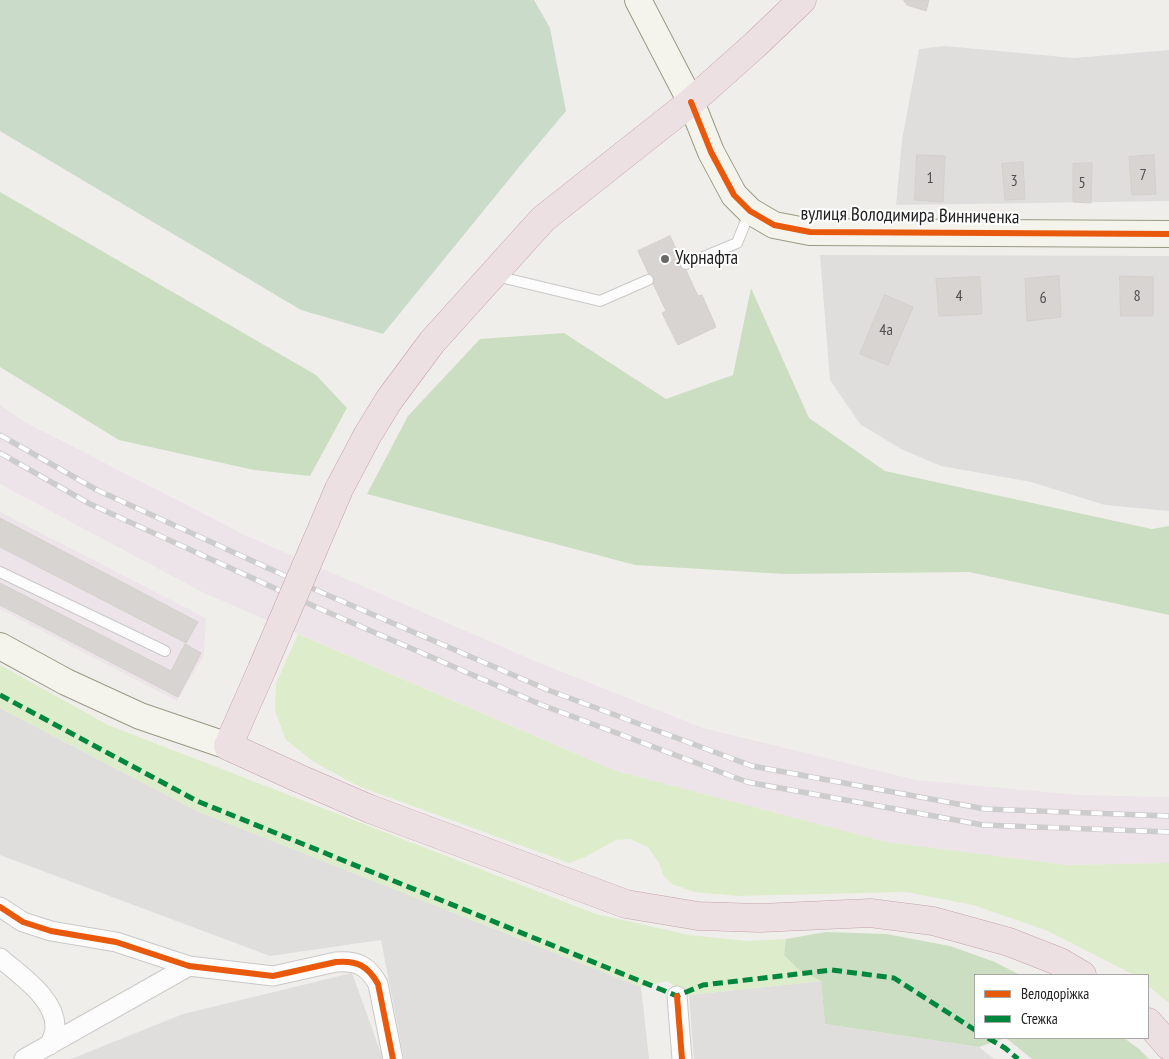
<!DOCTYPE html>
<html>
<head>
<meta charset="utf-8">
<style>
	body { margin:0 }
	#map { position:relative; width:1169px; height:1059px; overflow:hidden; background:#f0eeeb; font-family:"PT Sans Narrow",sans-serif }
	canvas { display:block }
	.legend { position:absolute; left:974px; top:974px; width:175px; height:65px; box-sizing:border-box; background:#fff; border:1px solid #a7a7a7; margin:0; padding:6px 9px; list-style:none; font-size:15px; color:#222 }
	.legend li { display:flex; align-items:center; gap:10px; height:25px }
	.legend b { width:25px; border:1px solid #a7a7a7 }
</style>
</head>
<body>
<div id="map">
<canvas width="1169" height="1059"></canvas>
<ul class="legend">
<li><b style="height:6px;background:#e8590c"></b>Велодоріжка</li>
<li><b style="height:6px;background:#00873e"></b>Стежка</li>
</ul>
</div>
<script>
const ctx = document.querySelector('canvas').getContext('2d');
ctx.lineJoin = 'round';
function fillPath(path, color) { ctx.fillStyle = color; ctx.fill(path, 'evenodd'); }
function stroke(path, color, width, dash) { ctx.strokeStyle = color; ctx.lineWidth = width; ctx.lineCap = dash ? 'butt' : 'round'; ctx.setLineDash(dash || []); ctx.stroke(path); }
function label(font, color, halo, rows, align = 'center') {
  ctx.font = font + ' "PT Sans Narrow",sans-serif'; ctx.lineWidth = 4; ctx.setLineDash([]); ctx.textBaseline = 'middle'; ctx.strokeStyle = halo; ctx.fillStyle = color; for (const [text, x, y, turn = 0] of rows) {
    ctx.save(); ctx.translate(x, y); ctx.rotate((+turn || 0) * Math.PI / 180); ctx.textAlign = isNaN(turn) ? turn : align; if (halo) ctx.strokeText(text, 0, 0); ctx.fillText(text, 0, 0); ctx.restore();
  }
}
fillPath(new Path2D(`
	M945,46L1074,58L1169,50V201L896,205L902,140L919,49Z
	M820,255L1169,256V511L1105,505L1031,482L941,466L901,449L860,424L830,380Z
	M0,708L197,811L641,987L649,1059H404L381,940L270,956L0,855Z
	M352,973L383,1059H71L183,1014Z
	M821,981L825,1024L979,1047L994,1059H694L689,995Z`), '#dfdedc');
fillPath(new Path2D(`
	M0,405L23,421L245,535L535,661L703,728L916,780L1078,795L1169,797V863L1067,865L887,842L616,771L204,593L0,484Z
	M0,512L206,618L204,655L177,701L0,609Z`), '#ede4e9');
fillPath(new Path2D(`
	M298,634L616,771L887,842L1067,865L1169,863V1003L1148,986V975H1134L1048,931L973,905L906,892L738,896L694,892L672,884L663,875L659,863L648,847L630,839L616,840L585,857L569,863L358,786L314,762L286,740L275,711L276,684Z
	M0,665L108,725L596,914L689,935L747,941L786,939L784,955L799,970L821,981L689,995L667,981L641,987L197,811L0,708Z`), '#ddeccb');
fillPath(new Path2D(`
	M0,192L316,375L347,408L310,476L254,470L119,440L0,367Z
	M751,288L809,418L885,471L1152,529L1169,526V615L969,572L785,574L635,565L367,494L408,416L480,339L564,333L666,399L733,375Z
	M826,932L886,934L950,946L995,962L1020,975H975V1038H1005L979,1047L825,1024L821,981L799,970L784,955L786,939Z
	M1006,1038H1124L1139,1049L1149,1059H1032Z`), '#cbdec1');
fillPath(new Path2D(`
	M0,0H534L550,28L566,111L524,161L383,334L301,310L0,131Z`), '#cadbca');
const building = new Path2D(`
	M904,0H929L926,11L907,5Z
	M917,155L945,156L943,202L915,200Z
	M1154,155L1156,194L1132,195L1129,157Z
	M1023,162L1025,199L1005,200L1002,164Z
	M1092,163L1091,203L1073,202V164Z
	M670,236L698,296L702,295L716,327L678,345L662,313L666,311L638,251Z
	M1059,276L1061,317L1027,321L1025,279Z
	M1120,276L1153,277V316H1121Z
	M980,277L982,314L939,316L936,279Z
	M885,295L913,307L888,365L860,354Z
	M0,518L198,622L186,643L0,547Z
	M0,583L171,671L185,644L201,653L178,697L0,605Z`);
fillPath(building, '#d7d4d2');
stroke(building, '#d3d0cc', 1);
const lane = new Path2D(`
	M686,264L737,243L750,211
	M496,276L600,301L648,280
	M0,572L165,651`);
const street = new Path2D(`
	M0,907L23,922L51,931L116,942L189,966L273,976L336,962C357,960 368,966 378,984L393,1059
	M0,958C20,975 62,1003 54,1034C53,1037 51,1041 50,1045
	M677,996L682,1059
	M24,1059L189,966`);
const secondary = new Path2D(`
	M638,0L691,102L711,152L734,195L750,211L774,225L810,232L1169,234
	M0,646L66,682L140,716L228,746`);
const highway = new Path2D(`
	M339,489L367,436L389,400L432,342L543,219L691,102L756,44L802,0
	M262,669L228,746L298,778L370,809L626,904L698,916L760,918L870,913L933,921L1009,942L1060,962L1082,975
	M1148,1022L1169,1046`);
stroke(lane, '#c9c8c7', 12);
stroke(street, '#c9c8c7', 21);
stroke(secondary, '#999a82', 28);
stroke(highway, '#c5a2ac', 29);
stroke(lane, '#fdfcfc', 10);
stroke(street, '#fdfcfc', 19);
stroke(secondary, '#f4f4ed', 26);
stroke(highway, '#ece0e2', 28);
const rail = new Path2D(`
	M0,435L97,490L325,594L548,690L752,766L985,809L1169,816
	M0,453L90,504L318,608L542,705L747,782L983,825L1169,832`);
stroke(rail, '#ccc', 5.5);
stroke(rail, '#fff', 4, [11]);
const highwayBridge = new Path2D(`
	M262,669L339,489`);
stroke(highwayBridge, '#c5a2ac', 29, []);
stroke(highwayBridge, '#ece0e2', 28);
stroke(new Path2D(`
	M0,695L197,801L677,996L703,985L832,970L894,978L975,1030
	M988,1038L1005,1048L1018,1059`), '#00873e', 5, [10, 5]);
stroke(new Path2D(`
	M691,102L711,152L734,195L750,211L774,225L810,232L1169,234
	M0,907L23,922L51,931L116,942L189,966L273,976L336,962C357,960 368,966 378,984L393,1059
	M677,996L682,1059`), '#e8590c', 6);
for (const [x, y, r, color] of [
	[665,259,5,"#6a6968"]
]) { const dot = new Path2D(); dot.arc(x, y, r, 0, 2 * Math.PI); ctx.fillStyle = color; ctx.fill(dot); stroke(dot, '#fff', 2); }
label('16px', '#4f4e4e', null, [
	["7",1143,175],
	["1",930,178],
	["3",1014,181],
	["5",1082,183],
	["4",959,296],
	["8",1137,296],
	["6",1043,298],
	["4а",886,330]
]);
label('19px', '#222', '#fff', [
	["вулиця Володимира Винниченка",910,216,1]
]);
label('19px', '#222', '#fff', [
	["Укрнафта",675,259]
], 'left');
</script>
</body>
</html>
